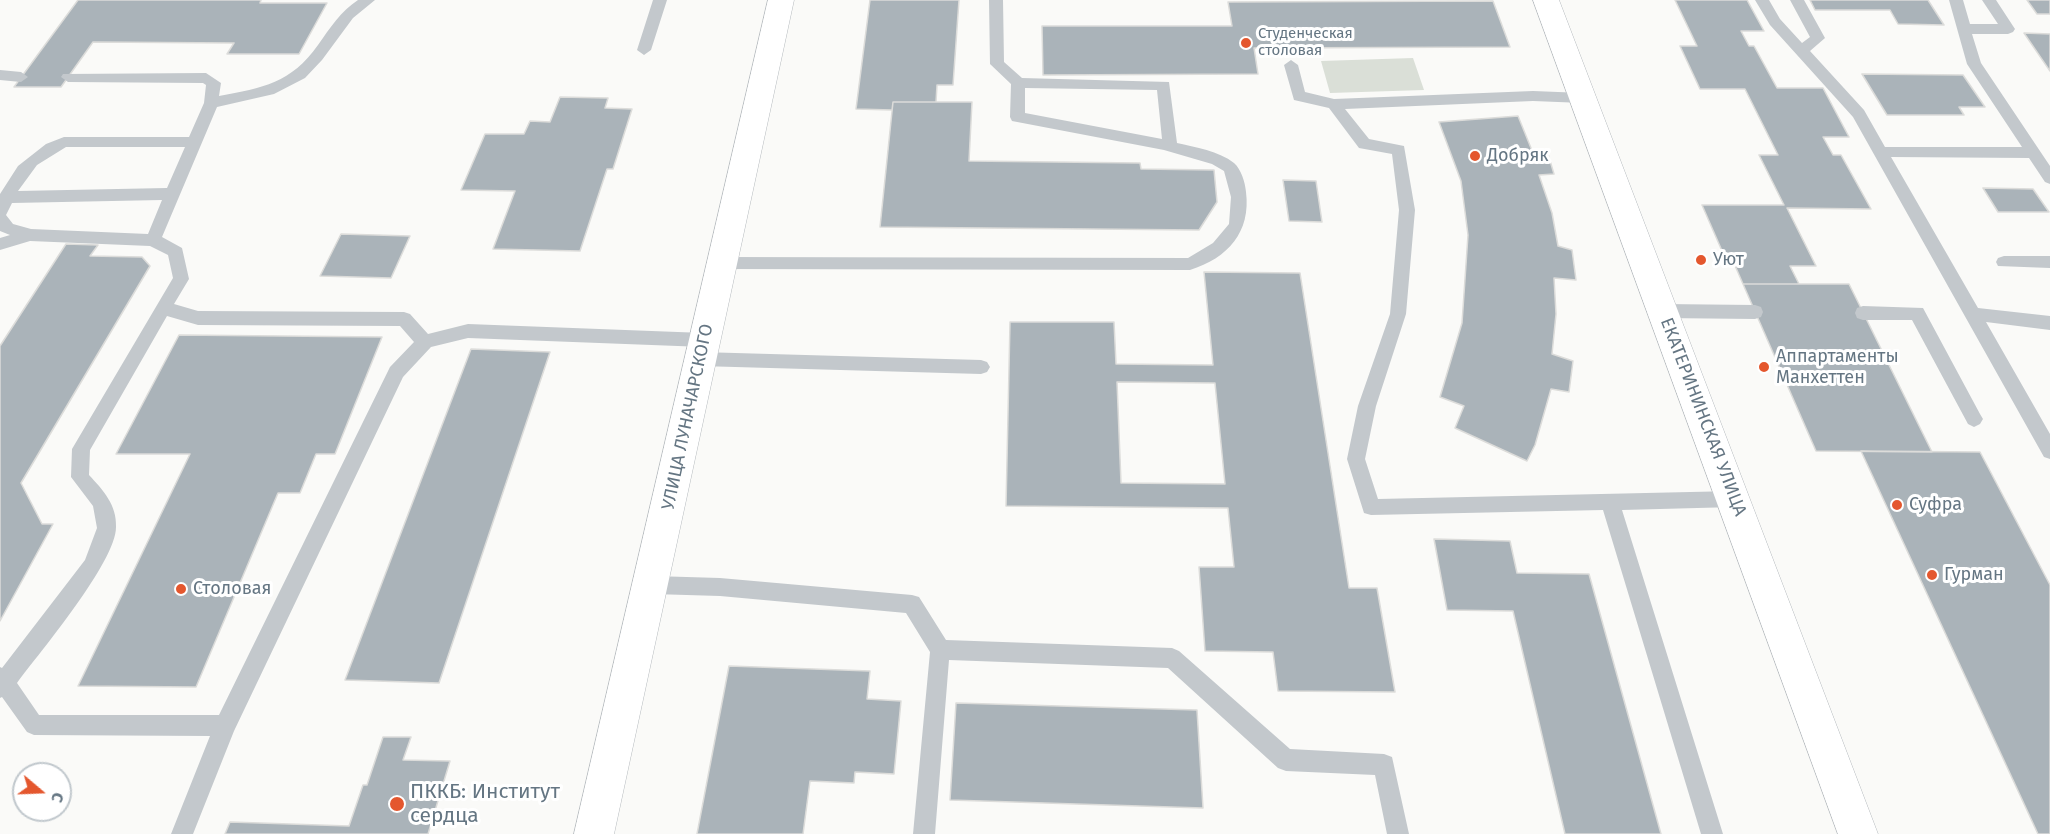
<!DOCTYPE html>
<html>
<head>
<meta charset="utf-8">
<style>
	body { margin:0 }
	#map { position:relative; width:2050px; height:834px; overflow:hidden; background:#fafaf8; font-family:"Fira Sans",sans-serif }
	canvas { display:block }
	.north { position:absolute; left:12px; top:762px; width:60px; height:60px; box-sizing:border-box; background:#fff; border:2px solid #c1c8cd; border-radius:50%; rotate:109deg; font-size:16px; font-weight:700; line-height:24px; text-align:center; color:#657683 }
	.north::after { content:''; display:block; margin:auto; width:21px; height:27px; background:#e4572e; clip-path:polygon(50% 0,100% 100%,50% 72%,0 100%) }
</style>
</head>
<body>
<div id="map">
<canvas width="2050" height="834"></canvas>
<div class="north">С</div>
</div>
<script>
const ctx = document.querySelector('canvas').getContext('2d');
ctx.lineJoin = 'round';
function fillPath(path, color) { ctx.fillStyle = color; ctx.fill(path, 'evenodd'); }
function stroke(path, color, width, dash) { ctx.strokeStyle = color; ctx.lineWidth = width; ctx.lineCap = dash ? 'butt' : 'round'; ctx.setLineDash(dash || []); ctx.stroke(path); }
function label(font, color, halo, rows, align = 'center') {
  ctx.font = font + ' "Fira Sans",sans-serif'; ctx.lineWidth = 6; ctx.setLineDash([]); ctx.textBaseline = 'middle'; ctx.strokeStyle = halo; ctx.fillStyle = color; for (const [text, x, y, turn = 0] of rows) {
    ctx.save(); ctx.translate(x, y); ctx.rotate((+turn || 0) * Math.PI / 180); ctx.textAlign = isNaN(turn) ? turn : align; if (halo) ctx.strokeText(text, 0, 0); ctx.fillText(text, 0, 0); ctx.restore();
  }
}
fillPath(new Path2D(`
	M1413,58L1424,90L1330,93L1321,61Z`), '#dadfd7');
const building = new Path2D(`
	M78,0H261L260,3H327L299,54H227L234,43L93,42L61,87H14Z
	M870,0H959L953,85H937L936,102H893L892,110L856,109Z
	M1675,0H1747L1764,31H1741L1749,46H1754L1777,88H1823L1849,137H1823L1833,155H1841L1871,209L1787,208L1816,266H1790L1799,284H1743L1733,261L1726,260L1702,205H1784L1759,155H1778L1745,89H1700L1680,46H1697Z
	M1810,0H1928L1944,25L1898,24L1890,10H1815Z
	M2027,0H2050V14H2037Z
	M1493,1L1510,47L1254,48L1258,74L1043,75L1042,26H1232L1228,2Z
	M2024,33L2050,34V71Z
	M1862,74L1963,75L1985,107H1959L1964,115H1887Z
	M560,97L608,98L605,108L632,109L613,169H607L580,251L493,249L515,191L461,190L485,134H524L530,121L550,122Z
	M893,102H972L969,161L1140,163L1141,169L1214,170L1217,202L1199,230L880,227Z
	M1518,116L1533,153L1548,154L1554,174L1539,175L1552,213L1558,246L1572,250L1576,280L1554,278L1556,314L1552,354L1573,361L1569,392L1551,389L1535,445L1527,461L1455,428L1464,406L1440,397L1462,323L1468,235L1461,181L1439,122Z
	M1283,180L1316,181L1322,222L1289,221Z
	M1983,188L2033,189L2049,212H1998Z
	M341,234L410,236L391,278L320,276Z
	M66,244L98,245L90,256L142,257L150,266L21,483L42,524H53L0,621V346Z
	M1204,272L1300,273L1349,588H1377L1395,692L1278,691L1273,652L1205,651L1199,567H1234L1228,508L1006,506L1010,322H1114L1116,364L1213,365ZM1117,382L1215,383L1225,484L1121,483Z
	M1743,284H1849L1932,452L1816,451Z
	M179,335L382,337L335,454H316L300,493H278L196,687L78,686L190,454H116Z
	M471,349L550,352L439,683L345,680Z
	M1861,451L1980,452L2050,585V834H2038Z
	M1434,539L1510,541L1517,573L1589,574L1661,834H1565L1513,611L1447,610Z
	M729,666L870,671L867,699L901,701L894,774L855,772L854,783L810,781L803,834H697Z
	M956,703L1197,710L1203,808L950,800Z
	M383,737H411L403,760L450,761L428,834H225L230,822L349,826L363,785H367Z`);
fillPath(building, '#aab3b9');
stroke(building, '#dcdcda', 1.5);
const primary = new Path2D(`
	M768,0H794L614,834H574Z
	M1533,0H1559L1878,834H1838Z`);
stroke(primary, '#b5babe', 1);
fillPath(new Path2D(`
	M358,0H375L353,18L322,60L305,78L274,94L217,107L162,237L182,248L189,279L174,304L198,311L404,312L410,314L428,334L468,324L704,333L710,335L713,340L710,345L704,347L468,338L431,347L403,377L234,731L193,834H171L210,736L34,735L27,732L2,697L0,698V667L2,668L85,560L97,528L93,506L71,477L72,449L173,278L168,255L150,246L30,241L0,250V238L10,235L0,231V194L18,166L46,144L64,137H189L204,103L206,85L203,83L68,82L61,77L63,74L206,73L221,83L219,96C263,88 291,83 318,45C330,28 341,11 358,0ZM66,147H185L167,188L18,191L37,165ZM162,200L148,234L31,229L13,224L6,215L12,203ZM167,316L198,325L400,326L414,342L390,367L219,715H39L17,683C40,652 116,562 116,527C117,505 103,490 89,475L90,450Z
	M653,0H667L651,50L644,55L637,50Z
	M989,0H1003L1004,62L1022,78L1169,82L1177,143C1195,147 1219,151 1234,163C1241,169 1245,182 1246,192C1251,232 1228,258 1190,270L722,269L716,267L714,263L716,259L722,257L1188,258L1213,243L1229,224L1231,197L1224,171L1212,164L1164,150L1012,121L1010,117L1011,84L990,64ZM1025,88L1157,90L1162,139L1025,113Z
	M1755,0H1769L1780,19L1802,43L1810,37L1790,0H1804L1825,38L1810,51L1864,110L1885,147H2022L1967,64L1949,0H1963L1970,24H1998L1982,0H1996L2013,26L2015,29L2013,32L2008,34H1972L1981,63L2050,166V184L2045,182L2029,158L1891,157L1978,308L2050,316V330L1986,322L2050,434V459L2044,457L1853,117L1770,25Z
	M1291,60L1298,65L1305,92L1334,99L1533,91L1583,93L1590,98L1583,103L1533,101L1345,109L1369,139L1404,146L1415,210L1406,314L1376,406L1365,459L1378,499L1735,491L1742,493L1744,499L1742,505L1735,507L1622,510L1723,834H1701L1603,510L1371,515L1364,513L1347,459L1358,406L1390,314L1399,210L1392,154L1359,148L1329,108L1294,100L1284,65Z
	M0,70L21,72L28,77L21,82L0,80Z
	M2004,256H2050V268L1998,266L1996,262L1998,258Z
	M1662,304L1755,305L1761,307L1763,312L1761,317L1755,319L1662,318L1656,316L1654,311L1656,306Z
	M1863,306L1923,308L1980,414L1983,419L1980,424L1974,427L1968,424L1912,320H1863L1857,318L1855,313L1857,308Z
	M700,352L981,360L987,362L990,367L987,372L981,374L700,366L694,364L691,359L694,354Z
	M653,576L720,578L912,595L919,597L946,640L1172,648L1179,651L1290,749L1384,754L1392,757L1409,834H1387L1375,775L1286,771L1278,768L1168,668L949,660L935,834H913L930,652L906,613L720,596L653,594L646,591L643,585L646,579Z`), '#c3c8cc');
fillPath(primary, '#fff');
for (const [x, y, r, color] of [
	[1246,43,6,"#e4572e"],
	[1475,156,6,"#e4572e"],
	[1701,260,6,"#e4572e"],
	[1764,367,6,"#e4572e"],
	[1897,505,6,"#e4572e"],
	[1932,575,6,"#e4572e"],
	[181,589,6,"#e4572e"],
	[397,804,8,"#e4572e"]
]) { const dot = new Path2D(); dot.arc(x, y, r, 0, 2 * Math.PI); ctx.fillStyle = color; ctx.fill(dot); stroke(dot, '#fff', 2); }
label('15px', '#657683', '#fff', [
	["Студенческая",1258,34],
	["столовая",1258,51]
], 'left');
label('18px', '#657683', '#fff', [
	["Добряк",1487,156],
	["Уют",1713,260],
	["Аппартаменты",1776,357],
	["Манхеттен",1776,378],
	["Суфра",1909,505],
	["Гурман",1944,575],
	["Стoловая",193,589]
], 'left');
label('18px', '#657683', '#fff', [
	["УЛИЦА ЛУНАЧАРСКОГО",688,417,-78],
	["ЕКАТЕРИНИНСКАЯ УЛИЦА",1703,417,69]
]);
label('21px', '#657683', '#fff', [
	["ПККБ: Институт",410,792],
	["сердца",410,816]
], 'left');
</script>
</body>
</html>
